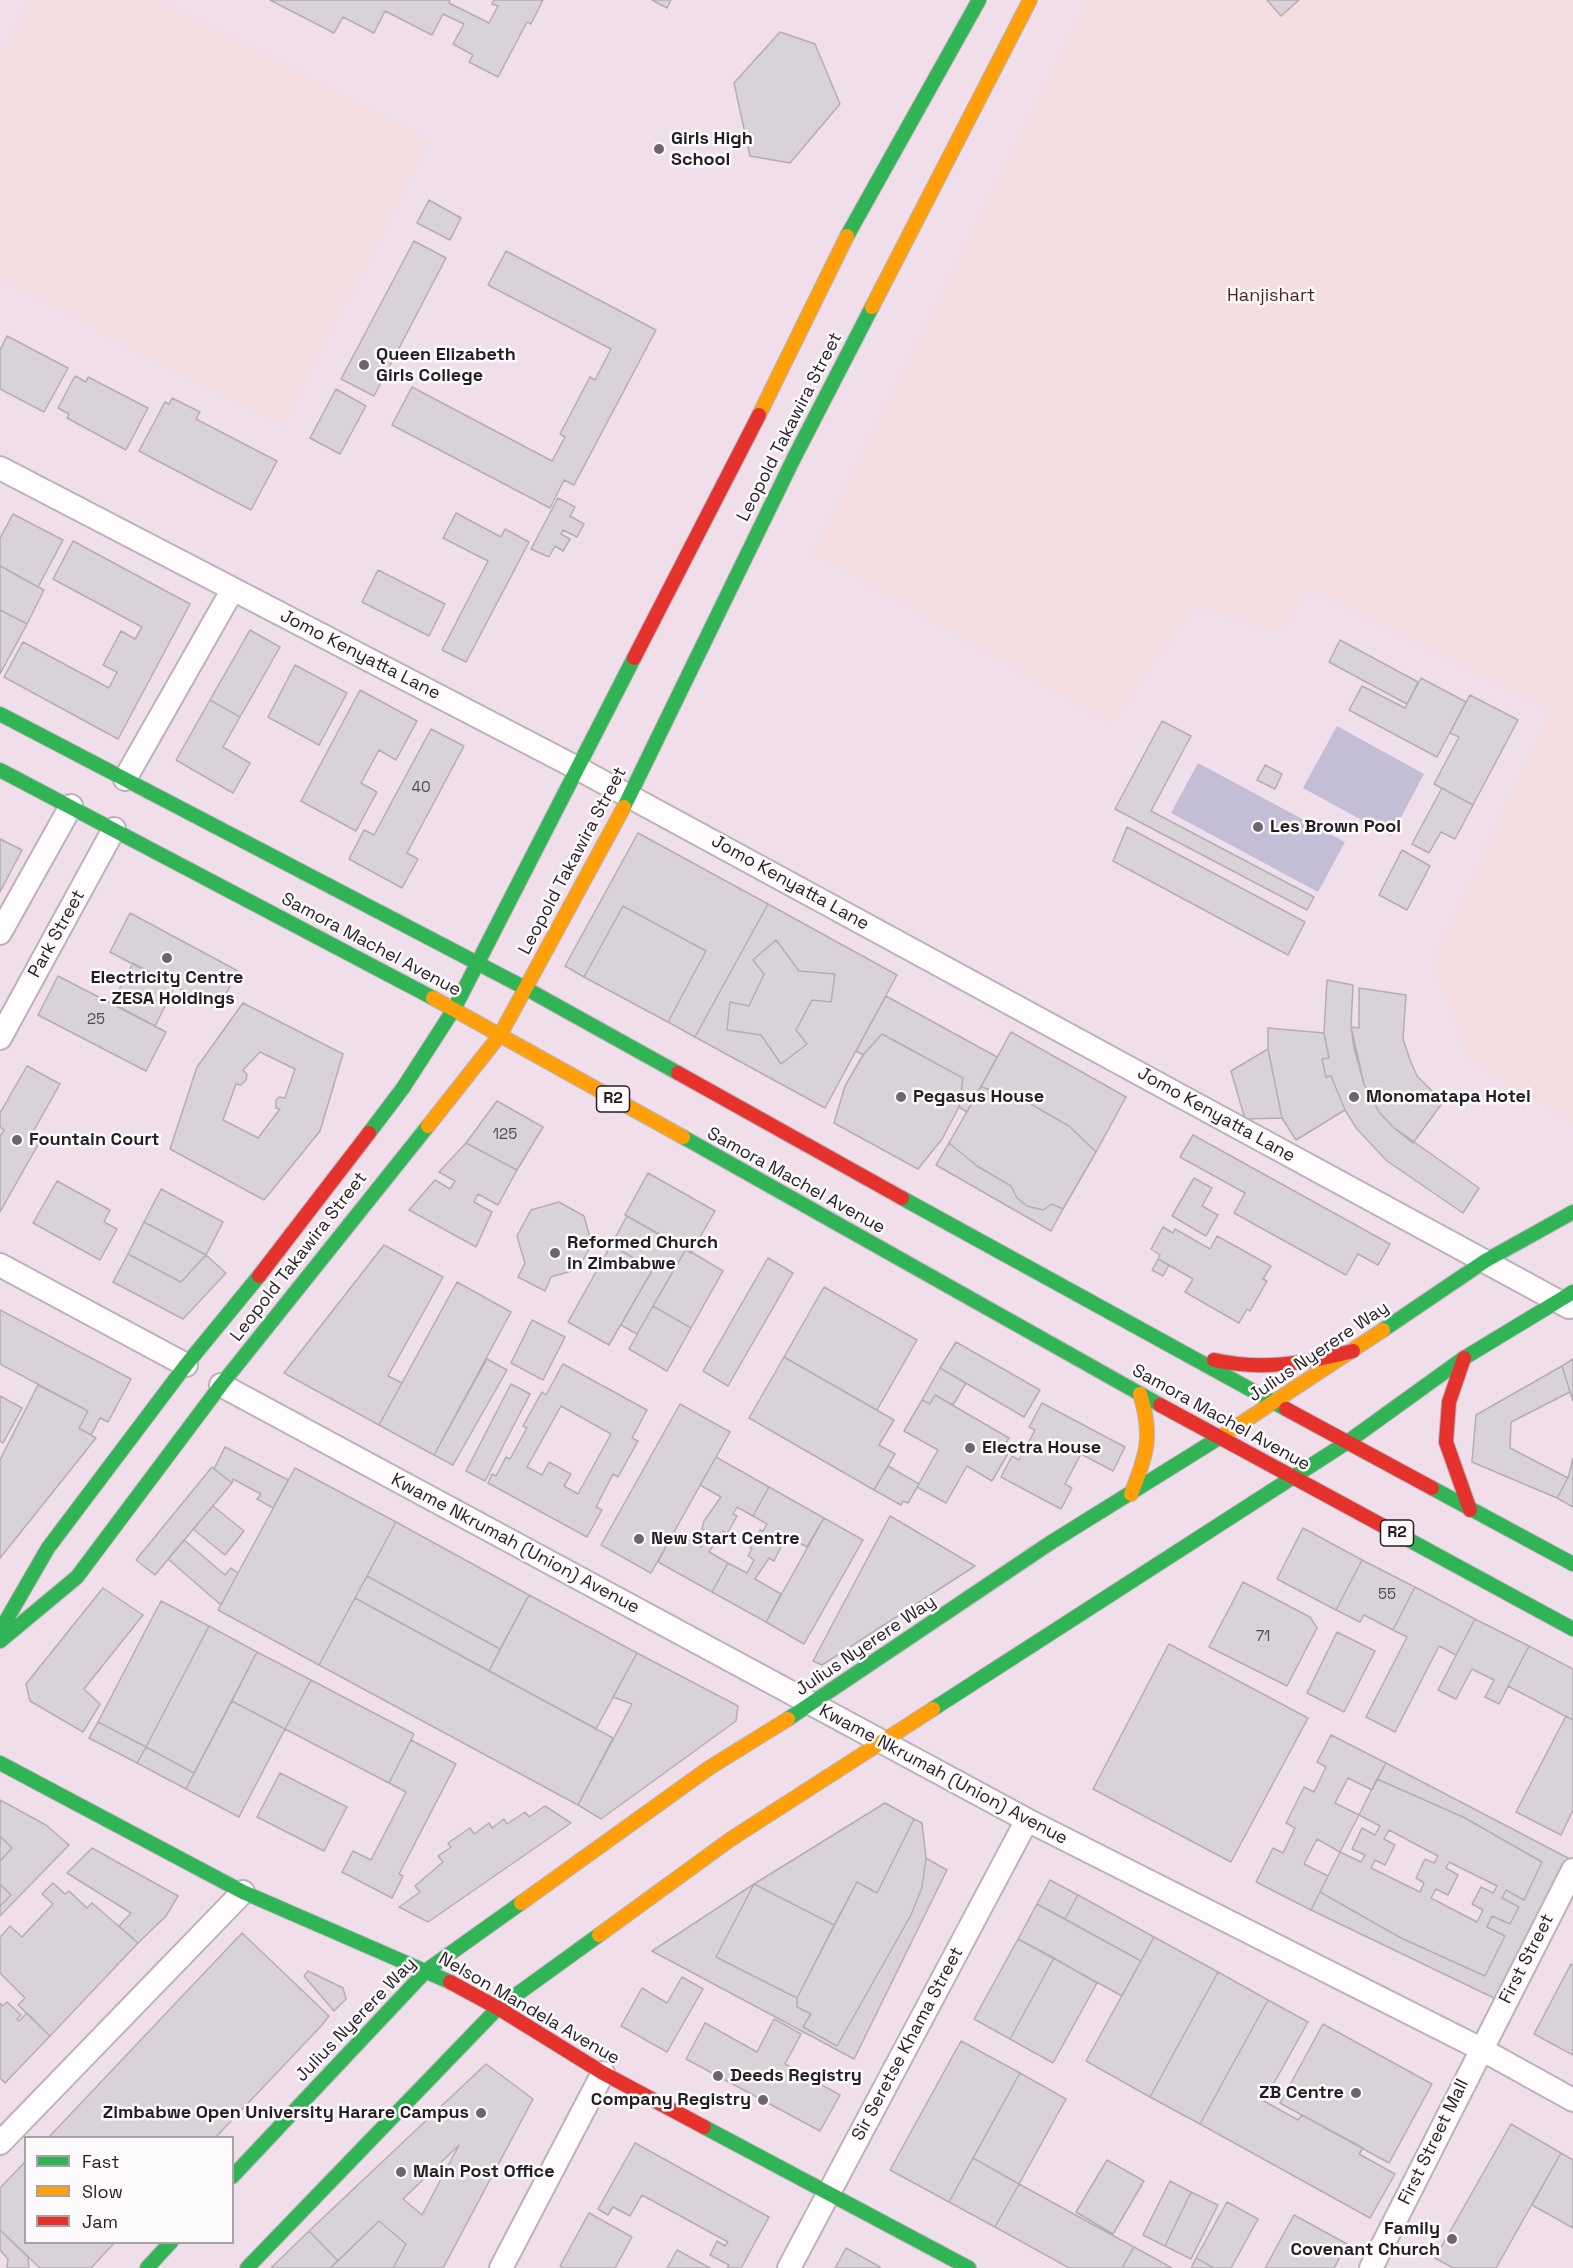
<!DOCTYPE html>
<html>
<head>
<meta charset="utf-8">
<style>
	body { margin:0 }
	#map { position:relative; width:1573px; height:2268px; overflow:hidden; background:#f6ebf3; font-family:"Space Grotesk",sans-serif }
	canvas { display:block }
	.legend { position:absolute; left:24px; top:2136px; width:210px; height:108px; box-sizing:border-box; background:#fdfafc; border:2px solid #a6a2a5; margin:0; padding:8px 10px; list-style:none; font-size:18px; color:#241d22 }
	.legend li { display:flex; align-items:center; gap:12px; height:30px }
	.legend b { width:30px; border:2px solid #a6a2a5 }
</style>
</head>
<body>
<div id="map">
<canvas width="1573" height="2268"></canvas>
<ul class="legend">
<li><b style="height:8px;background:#30b455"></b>Fast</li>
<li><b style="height:8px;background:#ff9f0a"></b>Slow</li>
<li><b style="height:8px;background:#e5322d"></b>Jam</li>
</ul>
</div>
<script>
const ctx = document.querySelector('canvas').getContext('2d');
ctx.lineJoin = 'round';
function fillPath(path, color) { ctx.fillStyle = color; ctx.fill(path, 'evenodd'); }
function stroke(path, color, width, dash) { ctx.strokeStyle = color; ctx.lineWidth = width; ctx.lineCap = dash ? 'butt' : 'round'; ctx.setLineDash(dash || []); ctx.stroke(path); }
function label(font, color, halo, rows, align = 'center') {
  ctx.font = font + ' "Space Grotesk",sans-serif'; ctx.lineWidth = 5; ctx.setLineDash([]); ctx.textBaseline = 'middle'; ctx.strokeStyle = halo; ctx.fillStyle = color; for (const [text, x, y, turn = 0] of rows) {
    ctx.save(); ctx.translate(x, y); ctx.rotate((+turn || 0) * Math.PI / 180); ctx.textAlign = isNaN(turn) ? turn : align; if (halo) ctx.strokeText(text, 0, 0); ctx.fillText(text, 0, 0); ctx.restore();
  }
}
fillPath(new Path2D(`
	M0,0H1573V2268H0ZM26,2138H232V2242H26Z`), '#f0deeb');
fillPath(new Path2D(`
	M31,0H159L429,139L283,426L0,280V61Z
	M1087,0H1573V1124L1470,1059L1433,963L1551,711L1311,589L1277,633L1196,605L1110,723L814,553Z`), '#f4dde0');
fillPath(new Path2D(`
	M1337,726L1424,774L1391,836L1303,788Z
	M1198,763L1345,842L1318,892L1171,813Z`), '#c3bed6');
const building = new Path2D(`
	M270,0H450L449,3L489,23L498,6L492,4L494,0H543L531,24L527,22L498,77L469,62L473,55L453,44L464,24L443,14L432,35L385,11L374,33L343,17L334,33Z
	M652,0H671L667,8Z
	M1267,0H1299L1281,16Z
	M780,32L815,44L840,104L790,163L750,156L734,83Z
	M429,200L461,218L450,240L417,223Z
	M414,241L446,258L374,396L341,379Z
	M506,251L656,330L574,485L564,480L550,508L392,425L412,387L552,461L565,437L560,434L590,377L595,380L611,349L488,285Z
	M7,336L68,368L44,412L0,389V350Z
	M75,376L86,382L88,377L148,408L126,450L67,418L69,414L58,408Z
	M336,389L366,406L340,454L310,438Z
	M172,398L200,412L196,419L277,461L251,510L139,451L165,402L169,404Z
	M558,498L575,507L570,516L584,524L577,537L563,530L561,534L570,539L563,551L555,546L549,557L531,549Z
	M456,513L501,537L505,529L529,542L466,662L442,650L488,561L443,538Z
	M13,514L63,540L38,587L0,566V538Z
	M73,541L190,604L118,739L4,677L23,642L109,688L117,672L103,665L121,631L135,639L142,627L53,579Z
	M0,566L44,590L27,624L0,610Z
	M378,570L445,604L429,636L362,602Z
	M0,610L27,624L0,674Z
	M250,630L280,647L240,717L210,700Z
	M1340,640L1418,682L1407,704L1329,662Z
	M295,665L347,693L319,745L268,717Z
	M1421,678L1466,702L1437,757L1349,710L1362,686L1405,708Z
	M360,690L417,721L396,760L379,750L361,783L377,792L356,831L301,801Z
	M1470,695L1518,720L1473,805L1434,784L1459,737L1450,733Z
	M210,700L240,717L223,747L250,763L233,793L176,760Z
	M1162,721L1191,736L1151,811L1314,897L1307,910L1115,809Z
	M431,729L464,746L407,853L418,859L402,888L349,859L364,830L374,835Z
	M1265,765L1282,774L1275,789L1257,780Z
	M1442,788L1473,805L1455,839L1441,832L1429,853L1412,844Z
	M1127,827L1305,922L1288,955L1113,861Z
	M638,833L768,904L695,1037L668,1022L706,951L623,906L584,977L565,966Z
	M0,839L22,850L0,892Z
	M1402,850L1430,866L1407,910L1379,895Z
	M768,904L897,975L825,1108L695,1037ZM776,940L799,971L835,974L831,1002L812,1000L796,1030L807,1044L781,1064L761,1035L727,1030L730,1002L749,1006L764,974L753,960Z
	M623,906L706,951L668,1022L584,977Z
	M130,913L238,971L218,1009L110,952Z
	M776,940L799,971L835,974L831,1002L812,1000L796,1030L807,1044L781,1064L761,1035L727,1030L730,1002L749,1006L764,974L753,960Z
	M133,963L175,986L155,1026L112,1003Z
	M58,976L166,1032L146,1071L38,1015Z
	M1327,980L1353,985L1351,1027L1354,1048L1364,1084L1379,1112L1393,1127L1479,1188L1463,1213L1387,1161L1357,1129L1345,1110L1331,1076L1326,1077L1322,1059L1329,1058L1324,1033Z
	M1359,988L1406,995L1403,1039L1410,1060L1417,1076L1443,1102L1413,1143L1393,1127L1379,1112L1364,1084L1351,1027L1359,1028Z
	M886,996L997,1057L967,1112L959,1107L963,1078L882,1034L863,1055L856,1051Z
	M243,1003L343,1054L320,1131L264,1200L170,1149L197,1067ZM260,1052L295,1069L285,1098L279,1097L276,1100V1108L280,1109L258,1138L223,1120L236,1084L241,1085L246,1080L247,1075L243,1070Z
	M1268,1028L1324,1033L1329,1058L1322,1059L1326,1077L1331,1076L1345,1110L1296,1140L1282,1118L1268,1049Z
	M1011,1032L1126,1097L1096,1152L1069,1126L1020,1098L981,1087Z
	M882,1034L963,1078L959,1107L942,1139L918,1169L834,1123L845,1086L863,1055Z
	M1268,1049L1282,1118L1245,1119L1231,1071Z
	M27,1066L60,1084L30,1137L39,1143L0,1212V1136L4,1130L0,1127V1113Z
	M981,1087L1020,1098L1069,1126L1096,1152L1063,1209L1052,1204L1043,1210L1027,1206L1017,1198L1011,1186L977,1166L949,1143Z
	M497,1101L543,1127L517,1170L466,1143Z
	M1193,1135L1390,1244L1378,1265L1358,1254L1346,1275L1234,1213L1245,1193L1180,1157Z
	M466,1143L517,1170L498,1205L478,1194L474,1202L492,1212L476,1247L409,1210L435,1180L450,1189L455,1181L439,1172Z
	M949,1143L977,1166L1011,1186L1017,1198L1027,1206L1043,1210L1052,1204L1063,1209L1051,1231L936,1165Z
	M648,1173L715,1211L691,1253L625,1215Z
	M1194,1178L1212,1188L1202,1206L1218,1215L1206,1236L1172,1216Z
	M57,1181L110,1210L104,1222L117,1229L100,1260L33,1223Z
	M161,1189L223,1222L206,1255L144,1222Z
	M559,1202L584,1216L592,1244L578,1269L551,1277L545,1291L518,1277L525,1263L517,1236L531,1210Z
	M627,1216L686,1249L637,1334L621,1325L653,1269L611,1245Z
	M144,1222L206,1255L181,1282L128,1254Z
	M1163,1227L1173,1233L1175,1229L1210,1249L1217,1236L1271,1266L1263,1279L1267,1281L1250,1311L1247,1309L1239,1323L1185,1292L1193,1279L1158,1259L1160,1255L1151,1249Z
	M384,1245L443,1277L388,1376L402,1383L379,1425L284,1373Z
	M611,1245L653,1269L609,1345L568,1322Z
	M686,1249L723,1271L691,1328L653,1306Z
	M128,1254L181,1282L206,1255L226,1273L183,1319L113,1282Z
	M768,1258L793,1273L728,1386L703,1371Z
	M1158,1259L1169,1265L1163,1276L1152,1270Z
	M457,1282L511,1312L434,1455L379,1425Z
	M824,1287L917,1340L877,1410L784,1357Z
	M653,1306L691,1328L667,1371L629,1349Z
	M0,1310L131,1379L108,1422L100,1418L91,1435L79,1428L88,1411L0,1364Z
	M532,1320L565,1337L543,1380L511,1363Z
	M956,1342L1040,1390L1024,1417L940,1368Z
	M784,1357L894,1420L879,1445L895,1454L874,1490L749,1418Z
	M487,1359L507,1370L453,1465L434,1455Z
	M1573,1359V1401L1562,1366Z
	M563,1364L647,1410L632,1438L638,1441L618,1477L613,1474L596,1507L602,1510L587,1537L488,1483L492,1474L496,1476L506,1457L510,1459L527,1428L523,1426L542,1392L546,1395ZM561,1406L611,1434L578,1494L564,1486L571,1474L549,1462L542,1475L527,1467Z
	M1562,1366L1570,1392L1511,1422L1510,1448L1568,1478L1557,1498L1472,1462L1476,1415Z
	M940,1368L966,1383L953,1405L935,1395L930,1404L922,1400Z
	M511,1384L530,1394L485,1481L466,1471Z
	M38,1385L88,1411L79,1428L96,1438L0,1558V1460Z
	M935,1395L1009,1438L1004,1446L1010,1450L992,1481L967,1466L946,1503L917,1487L938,1450L904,1431L922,1400L930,1404Z
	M0,1396L22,1408L3,1443L0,1441Z
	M1042,1403L1125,1447L1113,1471L1081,1454L1065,1484L1072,1488L1061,1509L1001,1477L1012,1456L1019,1460L1035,1430L1029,1427Z
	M680,1404L730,1432L651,1573L601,1545Z
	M225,1447L288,1480L273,1508L257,1499L261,1494L233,1479L232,1483L214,1469Z
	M716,1457L769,1487L753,1516L737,1507L733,1514L737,1516L727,1534L723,1531L709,1552L728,1563L712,1592L658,1562L674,1532L701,1547L708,1533L702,1529L704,1521L721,1497L700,1485Z
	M1573,1458V1507L1557,1498L1568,1478Z
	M888,1466L919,1484L908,1503L903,1501L901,1505L874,1490Z
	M212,1467L232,1483L155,1575L136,1560Z
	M295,1468L396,1522L319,1665L218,1610Z
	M769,1487L824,1518L807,1547L783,1534L779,1541L783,1543L774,1561L769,1558L755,1579L781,1594L766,1622L712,1592L728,1563L747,1573L754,1560L748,1556L752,1549L750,1548L760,1530L763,1531L767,1524L753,1516Z
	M213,1506L244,1531L225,1555L193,1529Z
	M890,1516L975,1566L822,1665L813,1661Z
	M824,1518L863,1540L804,1644L766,1622Z
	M396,1522L529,1595L500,1649L367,1576Z
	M1303,1528L1362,1560L1336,1610L1277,1579Z
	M184,1540L225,1575L231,1568L238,1573L221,1605L168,1559Z
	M1362,1560L1415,1587L1393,1630L1364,1615L1360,1622L1336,1610Z
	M367,1576L500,1649L489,1671L355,1598Z
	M1243,1582L1310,1617L1317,1628L1287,1686L1209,1647Z
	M1415,1587L1475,1619L1456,1655L1439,1646L1395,1732L1366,1717L1407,1637L1393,1630Z
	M103,1588L143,1615L84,1689L100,1704L83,1732L30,1701L26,1684Z
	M529,1595L637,1653L596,1729L489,1671Z
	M355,1598L613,1738L578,1805L319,1665Z
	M161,1601L209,1626L146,1747L98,1722Z
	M1475,1619L1529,1646L1499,1704L1485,1697L1494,1680L1472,1669L1456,1699L1438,1690Z
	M209,1626L257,1652L194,1773L146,1747Z
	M1337,1632L1375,1651L1344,1712L1307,1693Z
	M1169,1644L1308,1718L1231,1862L1093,1789Z
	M1529,1646L1573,1669V1720L1508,1686Z
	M257,1652L311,1680L285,1729L232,1701Z
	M637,1653L738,1706L736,1721L601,1819L578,1805L632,1704L613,1697Z
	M311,1680L414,1734L389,1783L285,1729Z
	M232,1701L285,1729L239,1817L186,1789Z
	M1566,1716L1573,1720V1810L1561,1835L1516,1812Z
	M98,1722L146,1747L137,1763L89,1738Z
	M1331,1735L1386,1763L1372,1790L1348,1778L1335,1803L1359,1815L1340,1852L1317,1839L1304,1864L1328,1876L1311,1910L1256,1882L1273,1848L1283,1853L1295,1828L1286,1823L1304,1787L1314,1792L1326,1767L1317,1762Z
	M411,1740L456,1764L399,1874L403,1876L392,1898L342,1872L353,1851L371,1860L406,1792L389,1783Z
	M146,1747L194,1773L186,1789L137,1763Z
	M1386,1763L1568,1858L1496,1999L1311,1910L1320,1892L1401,1938L1485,1976L1505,1936L1487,1927L1492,1916L1510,1924L1519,1907L1502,1898L1506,1890L1524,1900L1542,1862L1465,1818L1377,1779Z
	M280,1773L347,1807L324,1851L257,1817Z
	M1377,1779L1465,1818L1542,1862L1524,1900L1506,1890L1502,1898L1519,1907L1510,1924L1492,1916L1487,1927L1505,1936L1485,1976L1401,1938L1320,1892L1340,1852L1361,1862L1365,1855L1352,1849L1362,1828L1375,1835L1380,1826L1359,1815ZM1389,1830L1438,1856L1434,1863L1425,1859L1416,1878L1424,1883L1420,1892L1371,1868L1375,1860L1385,1865L1395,1845L1384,1839ZM1449,1862L1497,1886L1493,1893L1481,1887L1472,1904L1483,1910L1477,1922L1431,1898L1436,1889L1448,1895L1458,1875L1446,1868Z
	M0,1800L46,1825L69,1845L0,1916V1906L11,1895L0,1884V1861L12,1848L0,1836Z
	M885,1803L914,1819L877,1893L857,1882L834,1925L754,1884Z
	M545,1806L571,1823L428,1922L399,1907L420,1892L415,1886L443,1862L438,1856L451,1847L448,1843L470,1828L474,1834L489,1823L492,1828L504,1819L507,1824L525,1812L529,1817Z
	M914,1819L922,1823L926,1858L922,1887L911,1915L837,2046L803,2027L811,2014L797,2007V1998L857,1882L877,1893Z
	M0,1836L12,1848L0,1861Z
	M92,1848L178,1896L166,1916L138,1943L119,1926L131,1913L67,1873Z
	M926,1858L947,1870L854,2059L652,1951L754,1884L716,1957L797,1998V2007L811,2014L803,2027L837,2046L911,1915L922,1887Z
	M1050,1880L1078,1895L1065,1919L1037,1904Z
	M53,1883L65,1894L69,1891L87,1908L92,1903L138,1943L50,2036L18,2005L25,1998L0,1973V1937L10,1926L22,1937L53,1904L42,1894Z
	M0,1884L11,1895L0,1906Z
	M754,1884L834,1925L797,1998L716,1957Z
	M1078,1895L1154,1937L1141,1961L1065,1919Z
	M1037,1904L1141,1961L1122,1996L1018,1939Z
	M242,1933L329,2016L322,2025L215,2138H48Z
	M1154,1937L1218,1972L1150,2097L1086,2061Z
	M1018,1939L1054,1958L1010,2039L974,2019Z
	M1054,1958L1097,1983L1053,2063L1010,2039Z
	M1571,1964L1573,1965V2055L1534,2034Z
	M308,1971L343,1988L346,1999L334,2011L304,1976Z
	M1218,1972L1268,2000L1200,2124L1150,2097Z
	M682,1977L703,1989L667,2052L621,2026L642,1988L667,2003Z
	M1268,2000L1308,2022L1264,2101L1298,2120L1302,2115L1363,2148L1359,2154L1395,2174L1370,2218L1200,2124Z
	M7,2002L21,2015L17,2019L19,2021L27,2013L50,2036L5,2083L0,2078V2003L3,2006Z
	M774,2019L801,2034L785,2064L840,2095L820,2131L686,2059L705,2023L757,2052Z
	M1323,2024L1432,2084L1389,2163L1280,2103Z
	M961,2041L1020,2073L949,2202L890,2170Z
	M486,2064L533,2099L443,2268H393L406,2244L379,2221L338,2261L309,2231ZM459,2145L422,2215L403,2199Z
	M1020,2073L1066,2099L1019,2184L973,2158Z
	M1511,2124L1561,2153L1496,2268H1453L1435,2258Z
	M635,2143L769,2217L741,2268H727L729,2265L710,2255L717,2241L725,2246L728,2242L642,2195L630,2216L613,2207L608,2215L598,2209Z
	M1561,2153L1573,2160V2228L1532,2205Z
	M973,2158L1019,2184L995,2227L949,2202Z
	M1107,2160L1144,2181L1113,2234L1076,2212Z
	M26,2161V2242H115L91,2268H40L0,2230V2188Z
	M1170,2181L1191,2192L1165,2246L1143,2235Z
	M1019,2184L1134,2247L1122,2268H1069L995,2227Z
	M1191,2192L1218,2205L1191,2259L1165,2246Z
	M1227,2202L1258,2219L1231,2268H1214L1196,2258Z
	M589,2213L632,2237L615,2268H563L560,2266Z
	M1294,2215L1347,2244L1334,2268H1265Z
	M379,2221L406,2244L393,2268H330Z
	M0,2230L28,2257L29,2268H7L8,2259L0,2250Z
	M309,2231L338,2261L330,2268H271Z
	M1134,2247L1172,2268H1122Z
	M846,2248L880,2267V2268H835Z
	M677,2250L710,2268H667Z
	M1196,2258L1214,2268H1191Z`);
fillPath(building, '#d9d3d9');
stroke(building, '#b5adb4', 1.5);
const street = new Path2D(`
	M0,468L579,769L1569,1307
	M125,779L233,589
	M0,933L71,806
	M0,1038L114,829
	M0,1265L186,1365
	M221,1385L1027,1820L1481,2049L1573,2100
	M0,2143L243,1892
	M501,2268L603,2073
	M789,2268L1027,1820
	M1371,2268L1573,1870`);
const fast = new Path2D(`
	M847,236L979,0
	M0,714L525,988L678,1073
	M0,770L433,998
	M624,807L794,458L872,307
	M369,1133L403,1088L454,1009L634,658
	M683,1137L1160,1405
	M902,1198L1286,1409
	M1383,1330L1485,1261L1573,1212
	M1432,1488L1573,1564
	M1398,1534L1573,1629
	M0,1631L48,1548L186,1365L259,1276
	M0,1641L77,1577L221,1385L428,1126
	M933,1709L1346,1443L1464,1358L1573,1292
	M788,1719L1050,1543L1222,1436
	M0,1763L243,1892L450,1982
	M704,2127L969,2268
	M232,2177L427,1970L521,1903
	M147,2268L171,2242
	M247,2268L498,2008L599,1935`);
const slow = new Path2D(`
	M872,307L1030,0
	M759,415L847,236
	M433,998L683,1137
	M428,1126L500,1035L624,807
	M1222,1436L1383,1330
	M1131,1494C1147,1455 1153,1435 1140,1394
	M521,1903L709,1768L788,1719
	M599,1935L731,1839L933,1709`);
const jam = new Path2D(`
	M634,658L759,415
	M678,1073L902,1198
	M259,1276L369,1133
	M1464,1358L1449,1402L1446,1442L1470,1510
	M1214,1360C1263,1371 1305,1363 1353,1351
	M1160,1405L1398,1534
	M1286,1409L1432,1488
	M450,1982L498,2008L603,2073L704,2127`);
stroke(street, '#bbb3b9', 26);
stroke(fast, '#bbb3b9', 16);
stroke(slow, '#bbb3b9', 16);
stroke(jam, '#bbb3b9', 16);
stroke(street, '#fefcfd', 22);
stroke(fast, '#30b455', 14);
stroke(slow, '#ff9f0a', 14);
stroke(jam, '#e5322d', 14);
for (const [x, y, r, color] of [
	[659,149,6,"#6e656b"],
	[364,365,6,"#6e656b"],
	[1258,827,6,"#6e656b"],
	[167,958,6,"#6e656b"],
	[901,1097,6,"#6e656b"],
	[1354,1097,6,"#6e656b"],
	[17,1140,6,"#6e656b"],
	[555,1253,6,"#6e656b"],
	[970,1448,6,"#6e656b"],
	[639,1539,6,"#6e656b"],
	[718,2076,6,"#6e656b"],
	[1356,2093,6,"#6e656b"],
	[763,2100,6,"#6e656b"],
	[481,2113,6,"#6e656b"],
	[401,2172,6,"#6e656b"],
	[1452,2239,6,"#6e656b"]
]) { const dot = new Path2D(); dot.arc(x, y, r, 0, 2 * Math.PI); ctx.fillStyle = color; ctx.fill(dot); stroke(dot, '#fdfafc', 2); }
label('15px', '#514a50', null, [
	["40",421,788],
	["25",96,1020],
	["125",505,1135],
	["55",1387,1595],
	["71",1263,1637]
]);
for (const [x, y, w] of [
	[613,1099,33],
	[1397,1533,33]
]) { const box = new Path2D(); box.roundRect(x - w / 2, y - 13, w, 26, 4.5); ctx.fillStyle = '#fdfafc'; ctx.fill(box); stroke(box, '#241d22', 1.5); }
label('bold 16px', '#241d22', null, [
	["R2",613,1099],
	["R2",1397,1533]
]);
label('bold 18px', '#241d22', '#fdfafc', [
	["Girls High",671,139],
	["School",671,160],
	["Queen Elizabeth",376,355],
	["Girls College",376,376],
	["Les Brown Pool",1270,827],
	["Electricity Centre",167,978,"center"],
	["- ZESA Holdings",167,999,"center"],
	["Pegasus House",913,1097],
	["Monomatapa Hotel",1366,1097],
	["Fountain Court",29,1140],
	["Reformed Church",567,1243],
	["in Zimbabwe",567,1264],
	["Electra House",982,1448],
	["New Start Centre",651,1539],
	["Deeds Registry",730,2076],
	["ZB Centre",1344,2093,"right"],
	["Company Registry",751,2100,"right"],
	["Zimbabwe Open University Harare Campus",469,2113,"right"],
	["Main Post Office",413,2172],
	["Family",1440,2229,"right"],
	["Covenant Church",1440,2250,"right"]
], 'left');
label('18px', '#501e1f', '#fdfafc', [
	["Hanjishart",1271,296]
]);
label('18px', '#241d22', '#fdfafc', [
	["Leopold Takawira Street",790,427,-63],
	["Jomo Kenyatta Lane",360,655,27],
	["Leopold Takawira Street",573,861,-62],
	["Jomo Kenyatta Lane",790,883,29],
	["Park Street",57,934,-61],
	["Samora Machel Avenue",371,945,28],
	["Jomo Kenyatta Lane",1216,1115,29],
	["Samora Machel Avenue",796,1181,29],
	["Leopold Takawira Street",299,1257,-52],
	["Julius Nyerere Way",1319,1352,-34],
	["Samora Machel Avenue",1221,1418,29],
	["Kwame Nkrumah (Union) Avenue",515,1544,28],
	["Julius Nyerere Way",866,1646,-34],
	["Kwame Nkrumah (Union) Avenue",943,1775,28],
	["First Street",1527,1959,-63],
	["Nelson Mandela Avenue",529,2009,30],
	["Julius Nyerere Way",356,2020,-46],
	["Sir Seretse Khama Street",908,2044,-62],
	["First Street Mall",1434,2142,-64]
]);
</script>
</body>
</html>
